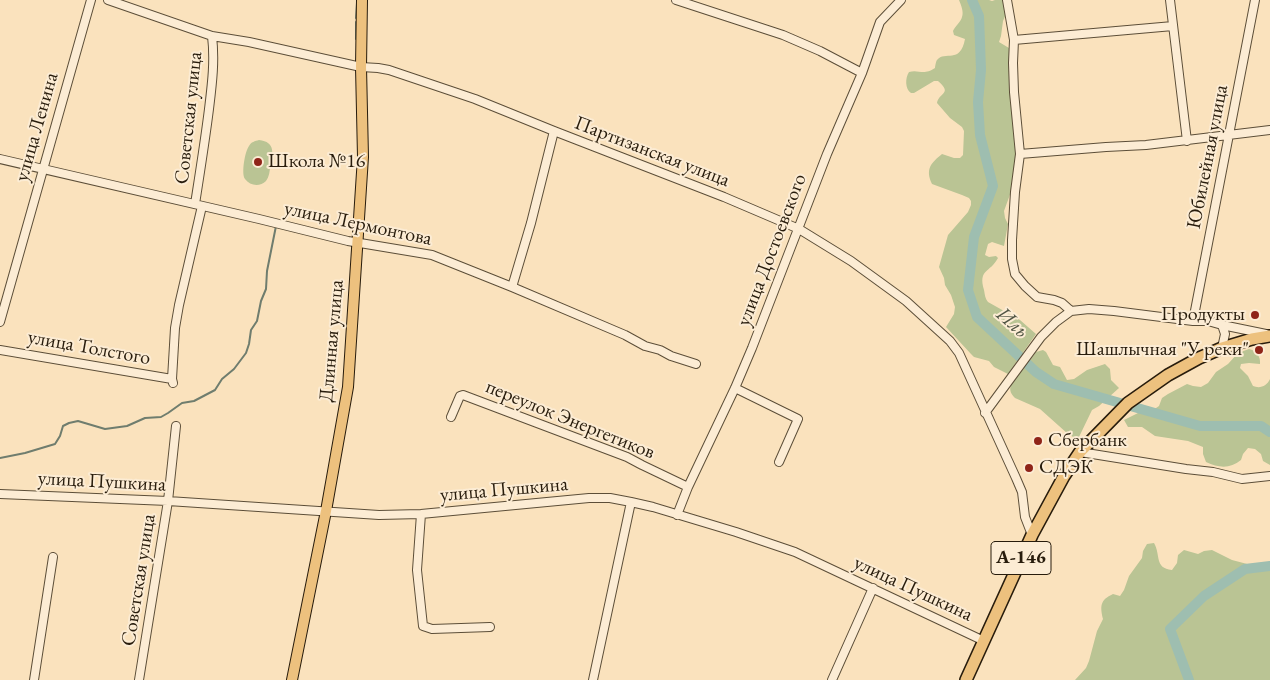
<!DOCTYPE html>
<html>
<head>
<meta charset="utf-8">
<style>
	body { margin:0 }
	canvas { display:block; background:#fae2bd }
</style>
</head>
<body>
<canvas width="1270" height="680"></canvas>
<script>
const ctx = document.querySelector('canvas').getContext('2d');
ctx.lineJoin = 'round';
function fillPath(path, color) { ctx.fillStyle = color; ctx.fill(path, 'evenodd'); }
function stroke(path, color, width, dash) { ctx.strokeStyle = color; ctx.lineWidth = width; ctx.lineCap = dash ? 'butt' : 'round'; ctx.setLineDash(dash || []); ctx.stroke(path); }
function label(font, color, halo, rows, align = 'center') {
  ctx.font = font + ' "EB Garamond",serif'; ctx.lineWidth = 4; ctx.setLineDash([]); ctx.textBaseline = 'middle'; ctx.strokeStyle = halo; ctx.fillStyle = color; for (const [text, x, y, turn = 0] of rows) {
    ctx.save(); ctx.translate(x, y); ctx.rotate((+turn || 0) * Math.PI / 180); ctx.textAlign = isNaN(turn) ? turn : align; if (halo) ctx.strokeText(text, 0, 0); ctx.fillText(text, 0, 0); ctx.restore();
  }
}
fillPath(new Path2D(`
	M959,0H989L992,1L995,0H1004L1006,14L1003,21L1001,36L999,42L1009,48L1017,159L1012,189L1004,211L1005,218L1008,224L1004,246L992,242L988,244L985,255L989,257L996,256L998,258C990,273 978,269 984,290C985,295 985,298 988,302L1020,320L1036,334L1008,374L994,367L989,361L974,357L971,354L946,327L954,314L955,307L951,295L945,285L944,278L939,267L948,235L968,212L971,205V201L969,198L962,195L932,184C925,169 931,163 942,154L954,158H960L963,155L964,131L962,127L950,118L937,103C939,92 953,94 938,81H934L914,93H911C905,89 905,78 909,72C919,69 923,76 935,68C935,67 936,61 937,60C945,50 960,65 965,39L954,35L953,31C955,26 961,22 962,17C964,12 961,5 959,0Z
	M259,140C276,142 273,154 270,166C270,171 269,177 266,181C260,187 250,186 245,179C241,174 245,151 249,146C251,142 255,141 259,140Z
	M1249,349C1256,350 1261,357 1260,364L1249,363L1241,364L1240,368L1248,376L1253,386C1260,389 1267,386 1270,379V465L1263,461L1261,454L1255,449L1248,448L1243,454L1241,460C1230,469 1219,468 1206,462L1203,454V447L1188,441L1155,436L1142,427H1128L1124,420L1138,413L1153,410L1159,406L1162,398L1168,394L1187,384L1193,386L1201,387L1208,383L1216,372L1228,364L1238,353Z
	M1043,350L1046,352L1053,365L1060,367L1067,380L1074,379L1087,370L1105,364L1110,369L1111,380L1119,388L1099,406L1092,410L1079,437L1075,438L1068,434L1040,409L1015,398C1011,394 1009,390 1011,385L1036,352Z
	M1154,543C1161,555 1154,568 1172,570L1177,563L1178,555L1184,550L1198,554L1204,551L1212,550L1232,560L1270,570V680H1075L1086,668L1089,661L1097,631L1103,619C1100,606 1100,600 1113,594L1120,596L1124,590L1129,576L1142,558L1143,551L1147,544Z`), '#bac494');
stroke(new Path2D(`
	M356,18L357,3
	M356,22V39
	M0,458L25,453L55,444L60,436L63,426L69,423L78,421L105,429L127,426L145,418L161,417L168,413L182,403L194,401L215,390L222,379L234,369L246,353L249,344L251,330L257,321L261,301L266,289L267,271L276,226`), '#6f7d6e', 2);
stroke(new Path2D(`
	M972,0L979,16L981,70L978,102L980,135L993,186L974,237L968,290L977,317L1036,372L1054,384L1200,426H1261L1270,432
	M1189,680L1170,629L1204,596L1245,569L1270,566`), '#9ebeb0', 10);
const minor = new Path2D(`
	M108,0L212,36L249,42L361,67L378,68L389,70L475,99L554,131L724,197L799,229L851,261L906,301L950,341L959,353L1016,478L1022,492L1025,517L1032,535
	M676,0L783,35L820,51L862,73
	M1007,0L1014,40L1013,63L1014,92L1020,154L1015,192L1012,240V259L1015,274L1025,286L1037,297L1054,300L1062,303L1071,311
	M1170,0L1187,141
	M1014,40L1173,26
	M1020,154L1106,147L1146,145L1270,130
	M0,159L259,219L348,241L432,255L512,287L625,335L645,346L660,350L671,356L696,364
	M195,204C200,172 205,141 209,109C212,84 215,61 212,36
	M512,287L531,223L554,131
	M1193,321L1255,0
	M0,322L91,0
	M1222,325L1266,334
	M0,350L172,379
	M173,383L172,379L175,328L179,305L202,206
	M735,388L798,419L779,462
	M985,413L1041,337L1056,322L1071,311L1089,309L1114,311L1193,321H1208L1222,325L1225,334L1222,348
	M451,417L460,396L463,395L627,457L642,465L688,487
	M1080,452L1186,469L1213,472L1242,479L1270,476
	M0,494L168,501L379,515L421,514L589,498H610L631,502L653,507L736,532L795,552L984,641
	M421,514L417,570L423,626L432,629L490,627
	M677,515L688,487L735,388L752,348L827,154L862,73L880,22L901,0
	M34,680L53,557
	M139,680L168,501L176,426
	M593,680L631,502
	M832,680L873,588`);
const major = new Path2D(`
	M292,680L326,511L348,387L363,157L361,67L362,0`);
const highway = new Path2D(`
	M966,680L1032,535L1064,476L1080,452L1128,403L1168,375L1199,358L1222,348L1252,339L1270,336`);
stroke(minor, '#5c4e38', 10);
stroke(major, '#281c0c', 12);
stroke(highway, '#281c0c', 14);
stroke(minor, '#fcecd4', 8);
stroke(major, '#edc17e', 10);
stroke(highway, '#edc17e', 11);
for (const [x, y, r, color] of [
	[258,162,5,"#8f2418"],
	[1255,315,5,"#8f2418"],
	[1259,350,5,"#8f2418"],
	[1038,441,5,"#8f2418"],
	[1029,468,5,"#8f2418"]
]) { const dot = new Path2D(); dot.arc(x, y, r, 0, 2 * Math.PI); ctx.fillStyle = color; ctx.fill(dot); stroke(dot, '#fcecd4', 2); }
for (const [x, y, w] of [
	[1021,558,60]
]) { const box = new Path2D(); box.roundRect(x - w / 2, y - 16.5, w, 33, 4); ctx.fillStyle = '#fcecd4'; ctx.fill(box); stroke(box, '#281c0c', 1); }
label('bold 19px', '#281c0c', null, [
	["А-146",1021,558]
]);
label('20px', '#281c0c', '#fcecd4', [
	["Советская улица",189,118,-84],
	["улица Ленина",37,127,-74],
	["Партизанская улица",652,152,21],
	["Юбилейная улица",1208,157,-79],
	["улица Лермонтова",358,224,12],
	["улица Достоевского",772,250,-69],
	["Длинная улица",332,341,-85],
	["улица Толстого",89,348,10],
	["переулок Энергетиков",570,420,22],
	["улица Пушкина",102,482,3],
	["улица Пушкина",504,490,-5],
	["Советская улица",139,580,-81],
	["улица Пушкина",913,589,25]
]);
label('20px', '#281c0c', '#fcecd4', [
	["Школа №16",268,162],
	["Продукты",1245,315,"right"],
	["Шашлычная \"У реки\"",1249,350,"right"],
	["Сбербанк",1048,441],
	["СДЭК",1039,468]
], 'left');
label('italic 21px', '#515545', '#fcecd4', [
	["Иль",1012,323,41]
]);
</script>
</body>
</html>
